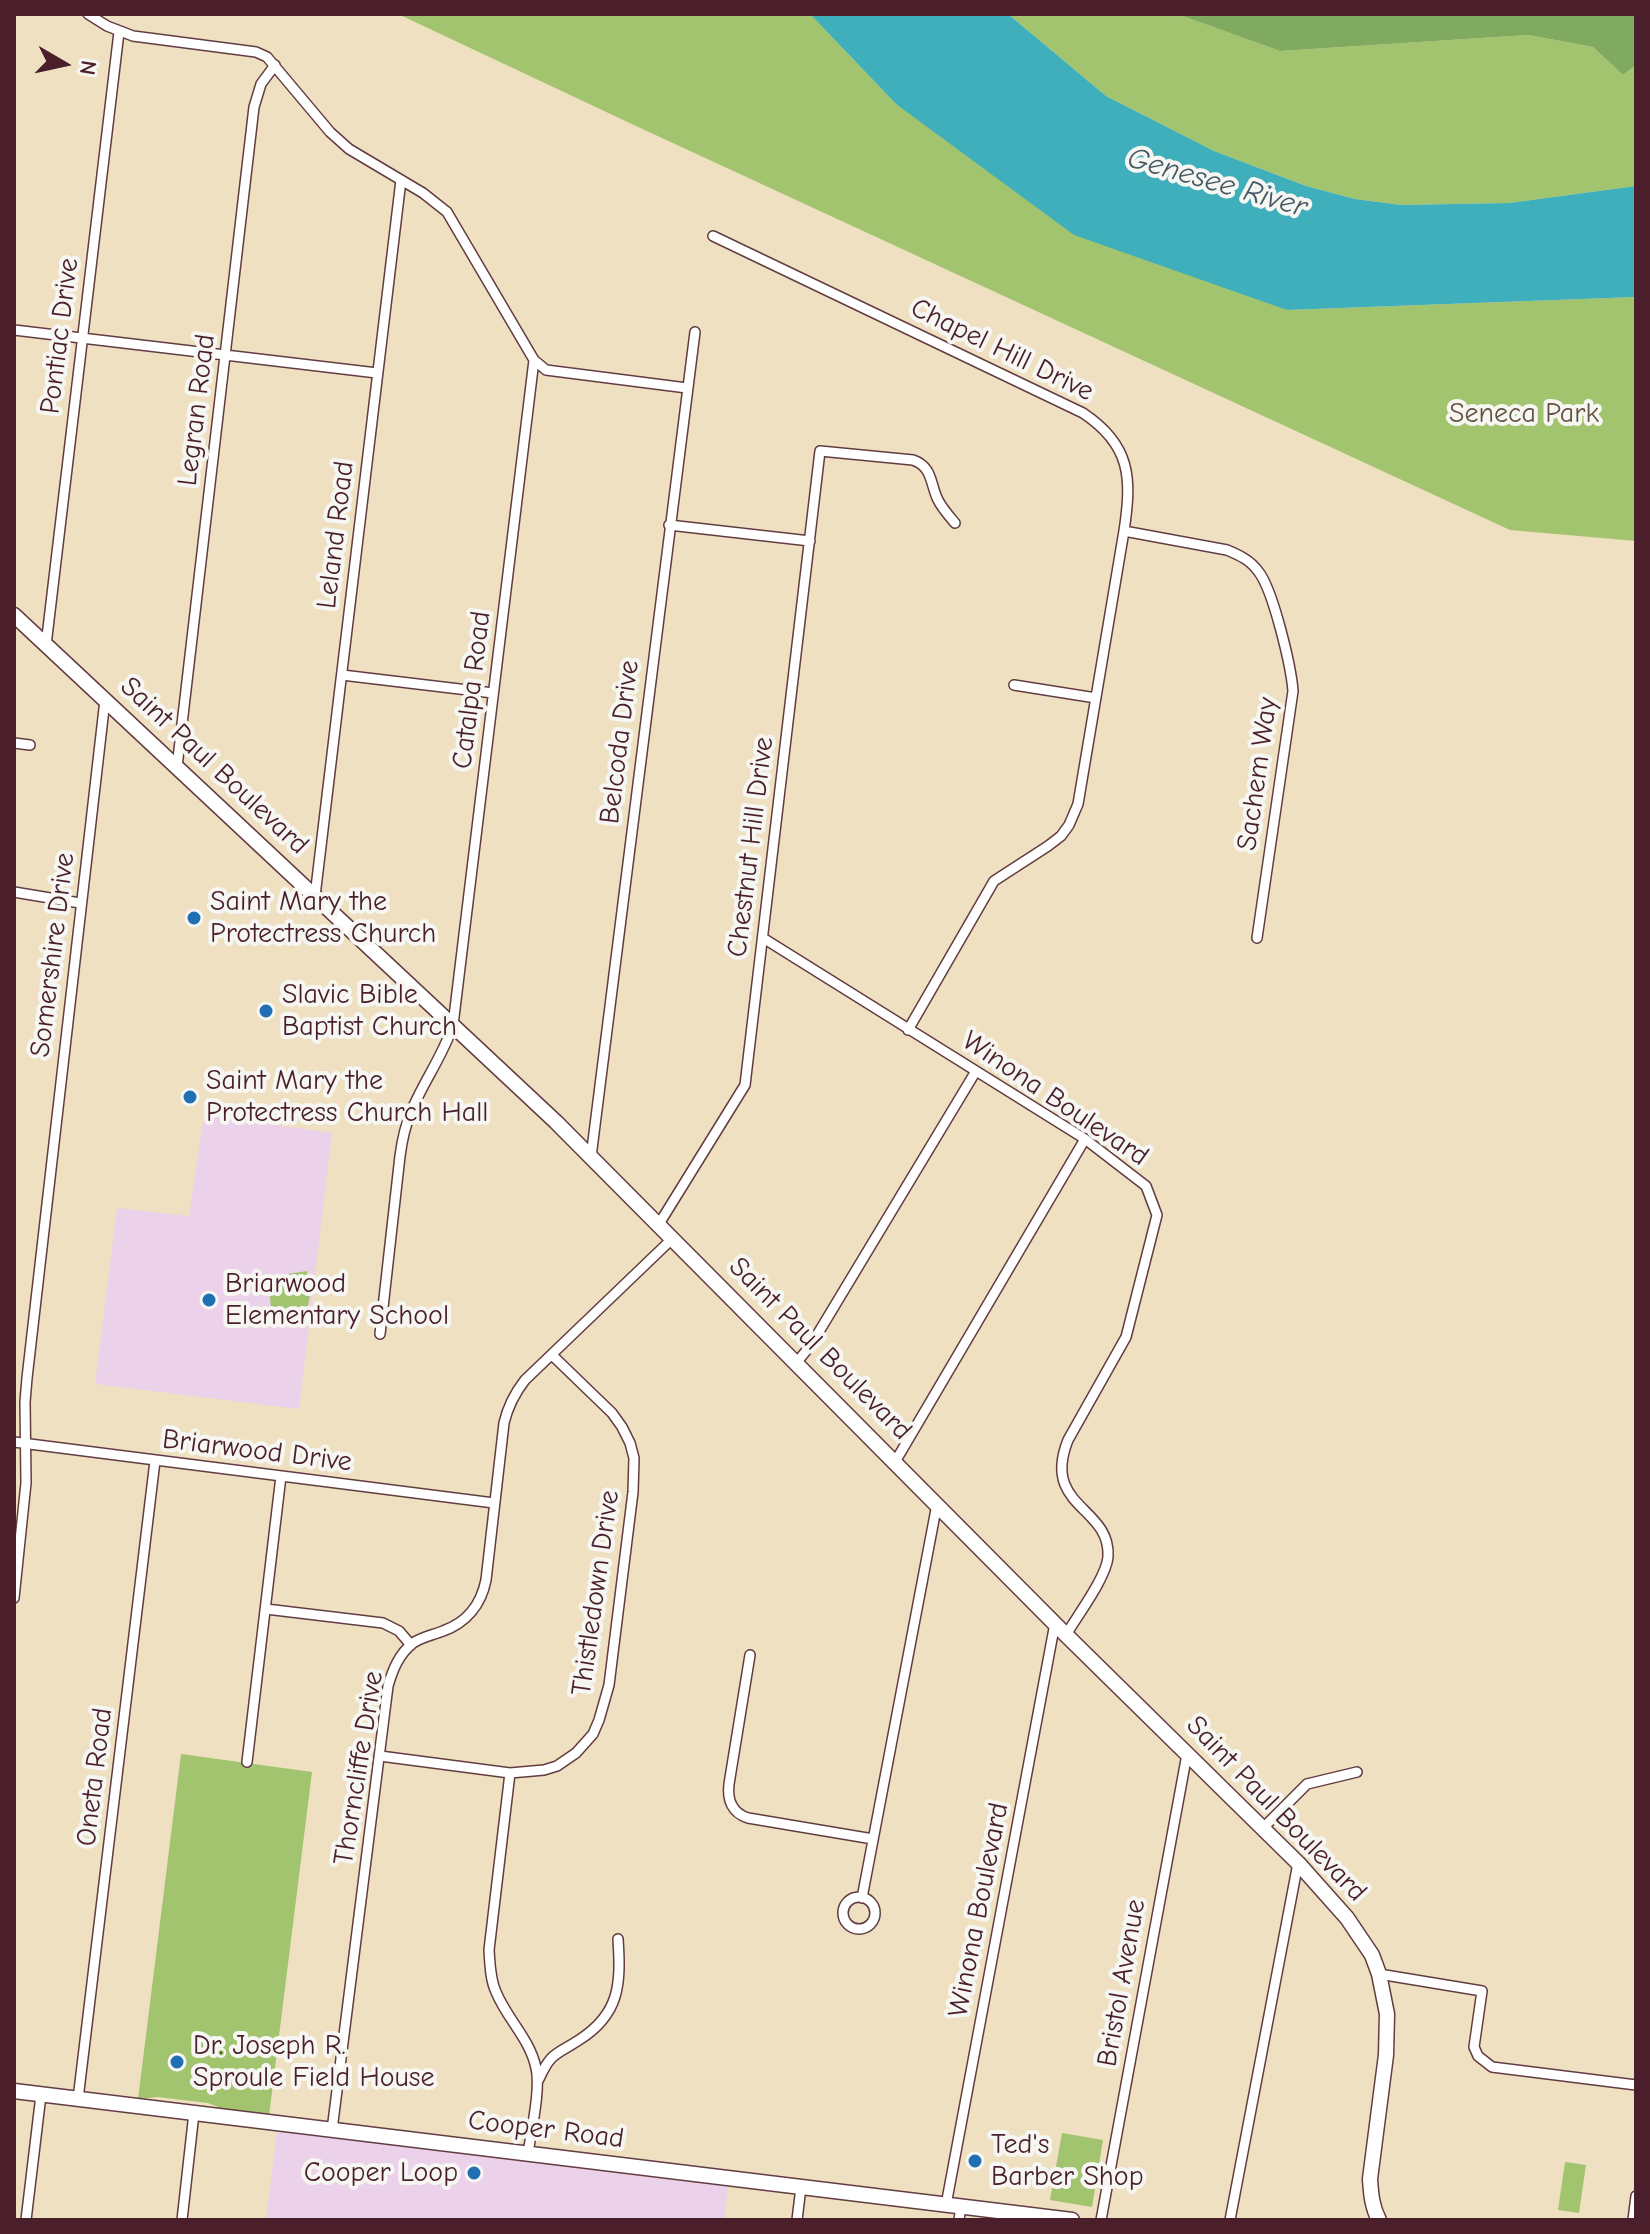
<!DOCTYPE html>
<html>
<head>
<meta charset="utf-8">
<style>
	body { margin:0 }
	#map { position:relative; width:1650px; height:2234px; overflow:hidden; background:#eee0c1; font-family:"Comic Neue",sans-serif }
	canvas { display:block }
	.frame { position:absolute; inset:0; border:16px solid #4a1f2b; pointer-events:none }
	.north { position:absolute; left:24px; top:24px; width:80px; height:80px; -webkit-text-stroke:6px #f6f6f2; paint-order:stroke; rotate:99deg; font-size:22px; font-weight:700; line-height:32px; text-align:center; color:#4a1f2b }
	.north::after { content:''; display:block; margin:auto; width:28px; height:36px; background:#4a1f2b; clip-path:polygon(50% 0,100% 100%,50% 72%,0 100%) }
</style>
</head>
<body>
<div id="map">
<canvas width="1650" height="2234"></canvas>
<div class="frame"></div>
<div class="north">N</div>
</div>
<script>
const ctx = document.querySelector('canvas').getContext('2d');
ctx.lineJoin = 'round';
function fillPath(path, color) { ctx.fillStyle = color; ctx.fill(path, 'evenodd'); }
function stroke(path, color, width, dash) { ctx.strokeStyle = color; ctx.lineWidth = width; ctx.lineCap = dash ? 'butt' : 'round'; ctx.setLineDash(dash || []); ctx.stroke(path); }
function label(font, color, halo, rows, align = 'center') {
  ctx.font = font + ' "Comic Neue",sans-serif'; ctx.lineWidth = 8; ctx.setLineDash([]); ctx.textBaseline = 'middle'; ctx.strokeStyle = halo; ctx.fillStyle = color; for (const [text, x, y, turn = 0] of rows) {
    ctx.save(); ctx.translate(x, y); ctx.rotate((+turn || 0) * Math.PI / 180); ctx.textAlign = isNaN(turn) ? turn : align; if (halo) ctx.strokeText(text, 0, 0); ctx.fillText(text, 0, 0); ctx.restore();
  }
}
fillPath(new Path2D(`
	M204,1115L332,1133L299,1409L95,1384L117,1208L189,1216Z
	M277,2130L728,2186L724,2220H266Z`), '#ecd1ea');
fillPath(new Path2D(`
	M398,14H810L896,104L1287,310L1636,297V541L1510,530L636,126Z
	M1008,14H1177L1280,51L1528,35L1593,47L1623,75L1636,65V186L1509,203L1401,205L1355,199L1306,186L1214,151L1106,96Z
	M307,1271L310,1294L307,1312L272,1319L268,1277Z
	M181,1754L312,1772L269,2116L226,2110L208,2103L158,2097L138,2099Z
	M1062,2133L1103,2140L1092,2207L1050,2200Z
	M1565,2162L1586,2165L1579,2213L1558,2210Z`), '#a2c46e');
fillPath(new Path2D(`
	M1177,14H1636V65L1623,75L1593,47L1528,35L1280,51Z`), '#81aa61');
fillPath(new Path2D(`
	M810,14H1008L1106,96L1214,151L1306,186L1355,199L1401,205L1509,203L1636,186V297L1287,310L1074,235L896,104Z`), '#3fafbb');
const street = new Path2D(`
	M88,14L107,26L133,36L256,52L267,57L330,132L349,149L423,193L447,212L534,360L546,370L687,388
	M713,236L1083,413C1131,445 1132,478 1124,531L1078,804L1069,825L1061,836L1048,846L994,881L908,1030
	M14,330L377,373
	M669,525L810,541
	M1124,531L1227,550C1239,555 1250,560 1258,571C1273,589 1291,666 1293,691L1257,938
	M46,645L119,32
	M342,675L493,693
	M1014,685L1096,698
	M14,743L30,745
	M177,767L254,107L261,84L275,65
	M14,892L80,903
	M315,896L401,180
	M763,938L1085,1139L1146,1186L1157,1215L1126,1337L1068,1440C1041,1508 1111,1506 1108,1557C1106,1578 1077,1616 1066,1635
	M591,1157L695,332
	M659,1224L745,1085L820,451L913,460C933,467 930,484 938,500C942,508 949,516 955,523
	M380,1334L400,1156C402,1141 405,1126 411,1112C423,1082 443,1056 453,1025L534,360
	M797,1362L811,1345L976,1071
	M14,1442L494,1503
	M895,1462L1085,1139
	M14,1598L26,1483L25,1402L27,1378L105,700
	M266,1609L383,1623L399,1631L411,1645
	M750,1655L729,1784C727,1800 732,1813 748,1818L873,1839
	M380,1756L510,1773L544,1770L557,1766L576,1753L593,1734L599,1720L609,1685L633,1492L634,1458L630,1443L622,1427L612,1413L552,1355
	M247,1762L281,1476
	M510,1773L489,1950C490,1964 490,1979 496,1992C507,2019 530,2039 536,2068C541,2089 531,2131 528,2154
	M1262,1829L1307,1784L1357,1772
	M843 1913a16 16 0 1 1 32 0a16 16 0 1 1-32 0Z
	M862,1898L937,1504
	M1379,1974L1482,1991L1474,2047L1478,2056L1492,2067L1636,2085
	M539,2079C551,2052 556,2055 579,2040C620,2014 621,1984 618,1939
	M78,2099L155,1461
	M332,2130L388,1686C393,1669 399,1654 413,1643C422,1637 433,1635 443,1631C466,1623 481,1605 486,1580L504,1423C508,1406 514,1394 525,1380L673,1238
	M946,2205L1055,1623
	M26,2220L41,2095
	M182,2220L194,2113
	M797,2220L801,2187
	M959,2220L961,2206
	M1101,2220L1187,1754
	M1230,2220L1298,1863
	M1633,2220L1636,2196`);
const secondary = new Path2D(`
	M14,615L556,1122L1066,1635L1298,1863L1347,1918L1372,1955L1379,1974L1387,2014L1386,2055L1370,2179C1371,2194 1372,2207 1379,2220
	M14,2091L1072,2220`);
stroke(street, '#633c42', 12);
stroke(secondary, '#633c42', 17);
stroke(street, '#fff', 9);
stroke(secondary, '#fff', 14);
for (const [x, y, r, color] of [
	[194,918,8,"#1f6fb2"],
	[266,1011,8,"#1f6fb2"],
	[190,1097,8,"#1f6fb2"],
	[209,1300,8,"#1f6fb2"],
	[177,2062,8,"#1f6fb2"],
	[975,2161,8,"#1f6fb2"],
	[474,2173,8,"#1f6fb2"]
]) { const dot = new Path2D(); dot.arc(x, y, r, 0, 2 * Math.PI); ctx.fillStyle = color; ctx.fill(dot); stroke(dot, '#f6f6f2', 3); }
label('28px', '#4a1f2b', '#f6f6f2', [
	["Pontiac Drive",60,336,-83],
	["Chapel Hill Drive",1002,350,26],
	["Legran Road",197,410,-83],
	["Leland Road",336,535,-83],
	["Catalpa Road",472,690,-83],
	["Belcoda Drive",620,742,-83],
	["Saint Paul Boulevard",214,766,43],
	["Sachem Way",1258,774,-82],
	["Chestnut Hill Drive",751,847,-83],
	["Somershire Drive",53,955,-83],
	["Winona Boulevard",1055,1099,34],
	["Saint Paul Boulevard",820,1349,45],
	["Briarwood Drive",257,1451,7],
	["Thistledown Drive",596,1593,-82],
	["Thorncliffe Drive",359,1768,-81],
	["Oneta Road",95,1777,-83],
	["Saint Paul Boulevard",1276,1809,46],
	["Winona Boulevard",979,1910,-79],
	["Bristol Avenue",1122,1983,-80],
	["Cooper Road",546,2130,7]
]);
label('28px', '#64513f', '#f6f6f2', [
	["Seneca Park",1524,414]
]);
label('28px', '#4a1f2b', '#f6f6f2', [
	["Saint Mary the",210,902],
	["Protectress Church",210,934],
	["Slavic Bible",282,995],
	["Baptist Church",282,1027],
	["Saint Mary the",206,1081],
	["Protectress Church Hall",206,1113],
	["Briarwood",225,1284],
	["Elementary School",225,1316],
	["Dr. Joseph R.",193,2046],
	["Sproule Field House",193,2078],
	["Ted's",991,2145],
	["Barber Shop",991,2177],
	["Cooper Loop",458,2173,"right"]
], 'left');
label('italic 30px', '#465965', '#f6f6f2', [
	["Genesee River",1217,183,16]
]);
</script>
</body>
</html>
